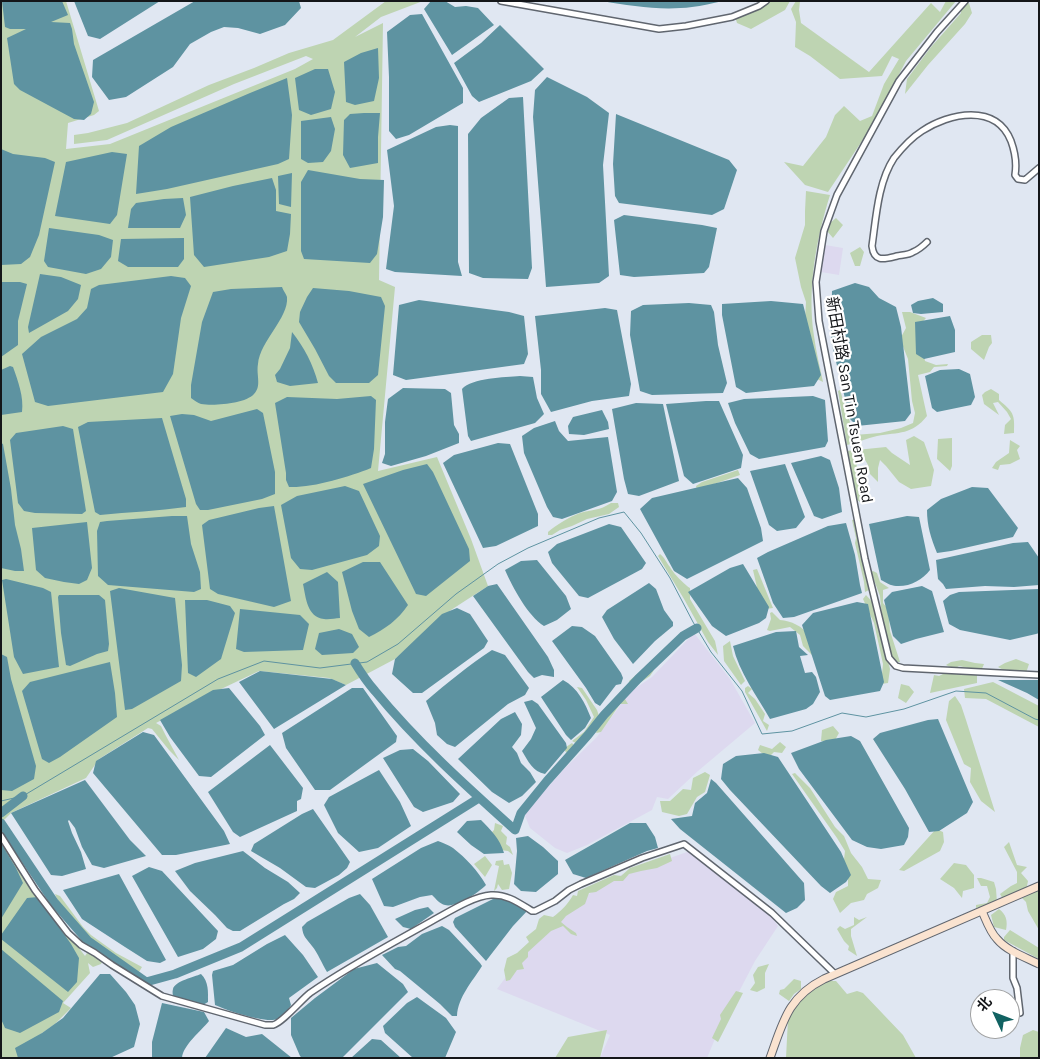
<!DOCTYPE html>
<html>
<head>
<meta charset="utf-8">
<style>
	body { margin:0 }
	#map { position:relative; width:1040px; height:1059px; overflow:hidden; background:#e0e7f2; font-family:Karla,"Noto Sans SC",sans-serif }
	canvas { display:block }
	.frame { position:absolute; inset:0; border:2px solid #141619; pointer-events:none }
	.north { position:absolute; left:970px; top:989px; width:50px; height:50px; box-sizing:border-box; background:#fff; border:1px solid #a1a2a3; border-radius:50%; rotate:313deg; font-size:14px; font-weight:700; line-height:20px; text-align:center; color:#141619 }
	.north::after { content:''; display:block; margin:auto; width:18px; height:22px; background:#116262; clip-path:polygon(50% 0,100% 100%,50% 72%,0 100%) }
</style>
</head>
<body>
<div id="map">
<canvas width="1040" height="1059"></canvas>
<div class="frame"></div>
<div class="north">北</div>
</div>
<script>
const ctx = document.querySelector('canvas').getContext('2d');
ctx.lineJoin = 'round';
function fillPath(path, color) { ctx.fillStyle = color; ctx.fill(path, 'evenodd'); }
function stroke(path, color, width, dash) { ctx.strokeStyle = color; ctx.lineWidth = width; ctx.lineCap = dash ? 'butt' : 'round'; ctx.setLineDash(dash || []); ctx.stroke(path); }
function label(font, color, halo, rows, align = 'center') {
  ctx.font = font + ' Karla,"Noto Sans SC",sans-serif'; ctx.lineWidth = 4.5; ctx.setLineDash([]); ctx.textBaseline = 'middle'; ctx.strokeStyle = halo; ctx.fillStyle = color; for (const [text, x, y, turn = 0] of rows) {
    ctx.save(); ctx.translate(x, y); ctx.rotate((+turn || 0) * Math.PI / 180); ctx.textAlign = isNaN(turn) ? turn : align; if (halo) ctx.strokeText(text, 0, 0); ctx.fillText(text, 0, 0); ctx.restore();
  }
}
fillPath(new Path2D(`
	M825,245L843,248L839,275L821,272Z
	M694,633L730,679L755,723L698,771L668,799L657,797L652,810L587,845L567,853L555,848L530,828L524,813L564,769L597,737L630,692L652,677Z
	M690,851L769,913L778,926L755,961L717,1034L707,1058H600L610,1035L497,989L535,938L571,906L615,877Z`), '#ddd9ef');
fillPath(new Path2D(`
	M1,1H66L99,111L94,115L68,123L66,149L110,144L295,69L313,59L306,56L234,84L107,140L74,144V135L88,133L127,123L209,85L254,68L289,53L333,40L386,1H423L381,17L355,37L383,23L379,280L395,287L378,471L437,457L471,539L488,586L451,610L395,659L346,685L329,678L259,671L219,690L156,723L161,726L166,736L179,760L169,750L152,729L148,728L99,759L86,778L11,813L1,823Z
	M761,1H790L785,10L751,29L737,23L735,16L750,12Z
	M796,1H800L799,10L801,23L869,72L931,3L940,12L946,1H956L906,61L872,126L828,192L805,185L784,162L803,166L826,137L835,115L844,106L860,121L872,116L884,84L899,59L892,56L882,76L840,79L810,56L795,47L796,22L791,9Z
	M960,3H969L972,13L965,24L928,65L905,94L907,79L931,47L961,13Z
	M806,191L830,195C816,240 807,289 814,336C816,352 820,367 823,382L813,377L804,335L806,302L801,287L795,258L805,225V211Z
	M836,218L843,225L833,238L827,231L830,223Z
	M860,247L864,252L860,266H855L850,253Z
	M902,312H910L926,318L919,326L925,361L936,365L948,364L947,366L934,367L930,372L918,375L927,416C912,435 899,432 877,436C867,438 857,443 847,445L838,391L840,390L854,435L880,433L901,428L913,423L915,413L912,401L908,359L900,339L906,328Z
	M982,335H991L992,343L989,347L984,360L971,349V342Z
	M991,389L999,394V400C1013,412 1015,413 1014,433L1004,434L1005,425L1011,419L1007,412L998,402L993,403L999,415L984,404L982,395L985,392Z
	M914,436L924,442L934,470L931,486L911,489L899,482L886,466L880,460L878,468V482L870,474L868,465L864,458L856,462L858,472L864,492L860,502L856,499L846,451L886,447L892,453L910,465L906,440Z
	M952,438V466L950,471L937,459L938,439Z
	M1010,440L1020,446L1017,450L1020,459L1010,464L1000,465L998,470L992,468L996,462L1009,453Z
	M738,470L740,475L697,490L696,486L702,482Z
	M611,503H618L619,507L609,514L587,519L572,526L560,530L552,535H548V532C556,525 571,516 580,513C593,509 599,511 611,503Z
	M856,519L871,589L865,592L864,582L855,543L856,538L852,520Z
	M660,554C665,558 666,562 670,567C672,572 686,586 690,588V599L715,641L718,655L708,642L684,599L658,556Z
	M757,569L773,608L766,609L758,592L753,570Z
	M873,571L877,573L880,582L889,588L883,590V603L888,609L890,631L900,662H898L891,656L882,617L880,596L871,572Z
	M866,595L875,605L890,669L888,683L881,684L883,664L874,623L863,599Z
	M772,612L780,620C791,621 803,626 809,636C812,641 813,651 814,657L803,646L800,635L790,627L770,631L767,630L771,619L770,613Z
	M730,641L733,656L745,681L741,685L724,661L723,646Z
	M1016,659L1029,664L1026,673L1015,670L1007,672L998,667L1005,663Z
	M962,660L975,663L984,664L981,671L959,666L954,669L946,665L951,662Z
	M644,668L650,672L654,670L650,676L632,688L629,681Z
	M949,671L977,673V683L930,693L934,675L939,676Z
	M993,682L1039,706V727L986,699L965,698L964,689Z
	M901,684L909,686L914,692L906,703L898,698Z
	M748,686L752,689L748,693L755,699L765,714L763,721L769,725L767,731L745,692V688Z
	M577,687L582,688L597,710L599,716L597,718L598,721L591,727L586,741L581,746L572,741L584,732L594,717L586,700Z
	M622,693L628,694L625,699L628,704H620L601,732L596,733L599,726L620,701Z
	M955,696L961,705L966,720L995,812L981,801L970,782L971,768L964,764L946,720L949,701Z
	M833,726L839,733L834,742L821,741L822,730Z
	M780,742L786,747L782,753L774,752L768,758L758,750L760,745L772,749Z
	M572,743L578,750L576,753L566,764L561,762L567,753L563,749Z
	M705,772L710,775L705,792L697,797L687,814L679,816L662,812L660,801H670L683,789L691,790L693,778Z
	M795,773L810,788L835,827L844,836L851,853L862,867L868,879L881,880L878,888L867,894L864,900L851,903L840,913L833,899L836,892L848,886V873L843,868L845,851L837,838L792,774Z
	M495,823L503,826L501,831L507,837L506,844L510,847L513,855L508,851L493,849L489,835L494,830Z
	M936,829L943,832L944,842L940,851L904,871L899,870Z
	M1,837L64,928L85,956L87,953L96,956L102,962L101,964L93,967L88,963L90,973L63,1003L71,1008L55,1024L18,1050L20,1058H1Z
	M1009,842L1017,865L1027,867L1021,873L1028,881L1026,891L1004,901L1000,894L1011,886L1017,883V872L1004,847Z
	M670,854L672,861L657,868L641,871L629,874L623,881H614L596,892L589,893L585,904L566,916L561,922L567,927L576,933L577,936L571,934L563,926L551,931L528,952V957L522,963L524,969L517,970L510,980L506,981L504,970L507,958L517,953L529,942L526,937L536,929L539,919L544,915L553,917C560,912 569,903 573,895L577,896L578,891L614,875L621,876L630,868Z
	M485,856L492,865L485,877L474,864Z
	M503,860L504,865L509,864L512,873L509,889L502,890L498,884L497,888L494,891L499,866L495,865L496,861Z
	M954,863L966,865L974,875V888L963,891L962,898L954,888L940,879Z
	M977,878H981L994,882L996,889L997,903L991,906L976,908V905L987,903L990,897L987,886H981Z
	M1039,890V930L1028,911L1026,902L1022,898Z
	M55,894L60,896L83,927L91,935L116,953L142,967L139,972L128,964L98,951L88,938L71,926L69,914L57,899Z
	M999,909C1006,914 1008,921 1006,930L994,927L991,915Z
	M854,917L859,920L867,917L851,929V936L857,956L848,950L849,946L844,941L837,929L840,926L845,929L854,925Z
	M1010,930L1039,948V959L1004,940V937Z
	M769,964L765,973V988L757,992L750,990L755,983L753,975L758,967Z
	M794,979L801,981V989L794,994L789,1001L779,994L780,990L784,989Z
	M826,981H836L847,994L857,991L863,993L903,1035L916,1058H786L788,1019L795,1006L809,991Z
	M736,991L743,993L718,1042L712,1038L721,1019L720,1015Z
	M607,1030L600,1058H555L568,1037Z
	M1033,1030L1039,1032V1058H1020V1048L1023,1035Z`), '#bed4b2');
fillPath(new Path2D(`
	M2,1H62L68,15L51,22L70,23L72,29L74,44L94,102L91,114L84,120L74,119L20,90L14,84L7,38L26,29H10L5,27Z
	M74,1H160L100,39L88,36Z
	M195,1H299L301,8L285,25L260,34L238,28L224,27L211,32L190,44L173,67L126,97L109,100L92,77L93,60Z
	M431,1H445L455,7L466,6L478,8L494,25L452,55L424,9Z
	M602,1H723C712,3 702,6 692,7C662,11 631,6 602,1Z
	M422,14L463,88V103L409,135L396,139L389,131V77L387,32L410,15Z
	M500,25L544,69L531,81L479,102L472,96L454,63L481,43Z
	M378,48L379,78L374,101L355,105L346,102L344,62L361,53Z
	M315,69H328L335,92L331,109L311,115L299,110L295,78Z
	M547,77L587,97L609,113L603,165L609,276L599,283L546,287L533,117L535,90Z
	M287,78L292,115L289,159L278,164L167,189L136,194L139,146L171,127L250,93Z
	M523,97L532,268L528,279L483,278L469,273L468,134L481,118L509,98Z
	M364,113H380L378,137V163L350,168L343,155L344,120L350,114Z
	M616,114L729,160L737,170L724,209L712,215L619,203L615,196L613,164Z
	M331,117L335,129L331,151L323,162L308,163L301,159V121Z
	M450,125L458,126V262L462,276L395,272L386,269L394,206L387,150L436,127Z
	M1,149L13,154L45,158L55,162L39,235L30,257L21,264L1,265Z
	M112,152L127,154L117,215L110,224L55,216L66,162Z
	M308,170L360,179L384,180L383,217L377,254L370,263L304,259L301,251V182Z
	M292,173L291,207L279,204L278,176Z
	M272,178L276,190V211L291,214L290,234L287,251L269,257L204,267L194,255L190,197L233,186Z
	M183,198L186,215L180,228H128L131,209L136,203L164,199Z
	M624,215L702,225L717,228L709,267L704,273L634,277L620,275L614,220Z
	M49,228L99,235L113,240L111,257L101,269L86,274L48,267L44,261Z
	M184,238V259L178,267H128L118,261L121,239Z
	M40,274L61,277L81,285L78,299L68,311L29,333L28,327Z
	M171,276L185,278L191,286L181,318L173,374L163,392L48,406L35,402L22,354L41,337L77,319L87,308L91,289L99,285Z
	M1,282H20L27,284L18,321V345L1,357Z
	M855,283L869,287L879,298L896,307L901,327L911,413L905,421L857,426L850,419L831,341L832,291Z
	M282,287C283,290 286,294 287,297C289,318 260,341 258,364C256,375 262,386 254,394C245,404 214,406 201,404C198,403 194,400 191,398V385L202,322L213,292L231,289Z
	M313,288L349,291L381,297L385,306L378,375L369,383H336L329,376L315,349L299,322L300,312L307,297Z
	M933,298L943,304V312L921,314L913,313L911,305L918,301Z
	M419,300L509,312L524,316L528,354L524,364L406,380L393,375L399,305Z
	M771,301L803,304L821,375L814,386L746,393L736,387L722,315V304Z
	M689,303L711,305L714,312L718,345L727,383L723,393L652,395L640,391L630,335L631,311L643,305Z
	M605,308L617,310L631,384L629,396L592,401L551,412L541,394V370L535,316Z
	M950,316L955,330V352L924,359L916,354L915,322Z
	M292,332C304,347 313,364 318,383L290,386L277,382L275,375L280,369L290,348Z
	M10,366L13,367C18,381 24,397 22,412L1,415V370Z
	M959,369L970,374L975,397L971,405L937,412L932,408L925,376L940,370Z
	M520,376L533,377L537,398L544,414L535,423L471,441L468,436L462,389C472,378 505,377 520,376Z
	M403,388L445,389L451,393L454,425L459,434V443L426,456L391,466L382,463L385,454V422L388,399Z
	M371,396L376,400L374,449L371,468C349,477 312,488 289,487L286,480V473L275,403L287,397L337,399Z
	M813,396L825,400L828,441L825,447L759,459L750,454L735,423L728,403L744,399Z
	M706,401H719L743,455L741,468L693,484L684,476L666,404Z
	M636,403L663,404L679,481L639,496L628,494L624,479L612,409Z
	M257,409L263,413L275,472V494L262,499L208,510H200L196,504L170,416L182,414L194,415L211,421Z
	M602,410L608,422L609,429L584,435L569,434L568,426L573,417Z
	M162,418L186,499V507C158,511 129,512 100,515L95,512L78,427L88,422Z
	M555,421L559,431L568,441L608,437L617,492L612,501L562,519L553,517L547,507L524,453L522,436L534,428Z
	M63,426L73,429L86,511L82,514L35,513L24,511L18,503L10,440L16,433Z
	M1,443L3,444L11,489L15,525L21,549L24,571H15L1,568Z
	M498,443L510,444L538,514V526L496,546L483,548L443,463L454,455Z
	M821,456L830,460L839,488L842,512L822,519L814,516L791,463Z
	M427,464L433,472L469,549L470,561L426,596L416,594L363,484L403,470Z
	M785,464L805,517L796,528L777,531L769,525L750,471Z
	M738,478L747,488L761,528L763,541L687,579L674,571L640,509L652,498Z
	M345,486L359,491L380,536L379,546L367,555L312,570L300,569L291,558L281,505L297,496Z
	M972,487L988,488L1018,528L1013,537L951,551L937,553C931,538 927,526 927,510L941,499Z
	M274,506L291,601L274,607L218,594L210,589L202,525L209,520L259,508Z
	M172,516H187L191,544L200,572L201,589L194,592L108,585L98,576L97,531L100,522L107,521Z
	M907,516L919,517L930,570C922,580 910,587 896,586C891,586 885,582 881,580L869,524Z
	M87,522L92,568L87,580L79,584L64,582L45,578L36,570L32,528Z
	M846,523L855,555L860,585L862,593L794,617L783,618L773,603L757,558L768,552L828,526Z
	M609,524L621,527L646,563L642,569L588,598L579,596L552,563L548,552L557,544Z
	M1028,542L1039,558V585L1014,587L985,586L946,589L943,584L938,579L936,560L1013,543Z
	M537,560L566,596L571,609L557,620L544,626C528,616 513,588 505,570L521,561Z
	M363,562H380L408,605C398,620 385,629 369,637L359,629L352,611L342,572Z
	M743,564L769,607L766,618L759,623L726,636L712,626L688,592L730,568Z
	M327,572L338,582L340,618C335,618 329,620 324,619C307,617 306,598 303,584Z
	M6,579L43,588L51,592L59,667L23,674L14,657L2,580Z
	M649,583L656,589L664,610L672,621L673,622V626L655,641L633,664L614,639L602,617L607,610Z
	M497,584L548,657L554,670V677L542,675L534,678L528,672L473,596L488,586Z
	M922,586L932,591L944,632L916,639L901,644L893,636L884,600L892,592Z
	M119,588L175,598L182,665L181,681L132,709L125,710L110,591Z
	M1039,589V633L1036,634L1010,640L960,630L949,624L943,601L950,595L959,592Z
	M59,595H99L105,600L109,644L108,651L97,654L70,666L66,665L61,633L58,597Z
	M185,600H207L230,606L235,613L221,659L196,677L188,673Z
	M857,602L868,604L884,682L880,691L830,700L825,696L802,625L813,613Z
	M457,608L470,614L488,641L484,648L422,693H413L392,674L395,659L442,614Z
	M240,609L300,615L309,624L303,650L244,652L236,649Z
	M572,626L582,627L595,636L621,673L623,678L621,684L616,685L600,706L595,703L586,688L552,641Z
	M339,629L352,634L359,647L353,653L322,655L315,649L319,633Z
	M796,631L799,647L808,655L800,656L805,673L812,672L816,677L820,692L813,704L806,709L770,719C757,696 739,672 733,646L776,632Z
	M492,650L505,655L529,688L525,695L508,704L455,747L447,744L437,735L435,723L426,701C447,683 469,665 492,650Z
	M1,654L7,657L11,679L36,766L34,779L12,791L1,790Z
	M110,662L115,693L117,717L60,757L49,763L42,759L22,691L30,682Z
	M260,671L332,679L346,685L274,729L239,682Z
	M563,680C578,688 585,703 591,718L585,728L571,740L566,735L541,697Z
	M998,680H1039V700L1027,693Z
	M229,688L260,726L265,735L211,777L199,776L170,737L160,720L213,690Z
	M352,688H363L397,736L396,742L330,790H315L286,748L282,733Z
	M532,700L538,704L566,743L567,748L545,774C533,772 528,761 522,751L531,739L536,728L524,702Z
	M515,712L522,724L521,735L512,747L517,753L521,763L530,772L536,782L522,796L509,803L492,792L458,759L501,719Z
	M938,719L973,802L967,813L939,831L929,832L905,789L873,739L880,733L928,720Z
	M143,732L154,735L224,831L230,844L176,855H162L93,773L96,761Z
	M851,736L860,741L909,828L908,837L904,845L881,849L867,847L852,840L799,769L791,753L826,740Z
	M270,745L303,788L301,799L297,801V811L240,837L233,832L208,792Z
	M413,749L428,761L460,794L453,802L423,812L414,807L383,758L400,750Z
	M764,753L778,757L841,852L851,875L846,882L830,893L821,886L730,790L721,779L723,764L736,756Z
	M379,770L400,802L411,826L378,848L359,852L338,833L324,805L329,797Z
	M711,779L716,783L804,883L805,900L797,908L786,913L680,829L671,819L692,816L695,803L707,793Z
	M85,780L130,840L146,856L104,868L92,865L82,847L75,828L69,820L68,821L72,833L81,852L86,869L62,876L51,875L11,813Z
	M313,809L350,862L347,868L339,875L315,888L306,887L280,868L251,851L254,844L302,814Z
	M481,820C491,830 500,839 504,853L484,854L471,845L457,832L467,821Z
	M630,823H646L655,837L658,848L647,851L586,878L573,874L565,860Z
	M528,836L543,847L558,861V874L536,892L521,891L514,884L517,851L516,838Z
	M438,841C443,843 449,845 453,848C466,858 478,871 486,885C478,893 456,908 445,905C440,904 436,899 432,895L420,897L393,907L384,906L372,879L421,848Z
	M1,843L16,868L23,883L1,919Z
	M243,851L265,868L288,882L300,893L294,899L284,904L240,931H233L227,928L215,915L190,891L175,871L195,863Z
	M149,867L162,871L218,931L216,939L203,949L178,957L132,876Z
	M119,874L166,960L160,963L147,961L125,947L82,919L63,890Z
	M360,894L370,905L388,937L327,972C322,964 318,953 312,946C306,938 303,937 302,927L307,922L349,898Z
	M38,897L71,944L79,958L77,982L68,992L1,939V935L27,898Z
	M497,897L520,900L528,910L513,926L486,961L455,927L453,922L455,918Z
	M428,907L434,913L411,929L403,927L395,919L415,910Z
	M442,926L449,930L480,963L482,966C472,982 458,997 457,1016H452L440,1004L400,971L395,969L382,955L398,947L406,946L422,934Z
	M285,935L303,955L318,977L289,998L291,1005C288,1010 284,1016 277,1019C267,1024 226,1010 215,1005L212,975L213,971L233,965L267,944Z
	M1,949L63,1001L59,1012L20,1033L5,1028L1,1019Z
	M377,963L403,984L408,992L342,1058H302L300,1056L291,1035V1018L315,998L354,969Z
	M100,974H110L126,992L135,1005L140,1024L134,1047L110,1058H18L15,1048L42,1033L63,1018Z
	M201,974C209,982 208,992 208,1002L203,1005L173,997C173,995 172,992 173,989C175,981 194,977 201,974Z
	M417,997L446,1018L456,1032L445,1058H413L385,1033L383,1026L407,1003Z
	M162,1003L204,1012L209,1021C201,1031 183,1045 182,1058H152V1042Z
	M226,1028L246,1037L262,1034L292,1058H205Z
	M372,1039L381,1040L401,1058H351Z`), '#5e93a1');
stroke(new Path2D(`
	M1,801L23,796L218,679L264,661L320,668L367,662L398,644L456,594L498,564L528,548L599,518L624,512L641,533L670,578L693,622L711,652L742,691L762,734L792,731L842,713L866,717L904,709L956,691L986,693L1035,719L1039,720`), '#5e93a1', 1);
stroke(new Path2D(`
	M355,663C361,673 368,683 375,691C417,742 466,786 515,830L521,813L547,781L588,735L604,715L638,679L683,636L697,628
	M1,813L23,796
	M1,823L54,902L88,941L146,982L175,974L241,947L479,798`), '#5e93a1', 9);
const street = new Path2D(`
	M501,1L659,29L686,26L732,17L759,6L766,1
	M965,1L937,32L899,81L837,195L824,231L816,282L819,321L865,559L889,658L896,666L903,668L1039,675
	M927,242C923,246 918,250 913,252C909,255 902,255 897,256C885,259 874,263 872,246C876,218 878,182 894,158C902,148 911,138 922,131C949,113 996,103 1011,141C1015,152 1017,163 1015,175L1018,179L1025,180L1039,168
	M1,836L35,890L68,933L81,945L95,953L112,965L162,996L265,1025C268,1025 270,1025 273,1025C282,1023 301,1000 310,993C349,966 391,944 432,921C447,913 473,896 491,895C507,894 519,903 532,911H535L555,901L569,890L581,884L642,858L684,844L772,913L835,974
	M1013,951V978L1017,988L1020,1013`);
const secondary = new Path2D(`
	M982,911C986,920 990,932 997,939C1007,951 1025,957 1039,964
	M770,1058C783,1022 788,997 824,979L1039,886`);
stroke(street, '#60666f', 8);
stroke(secondary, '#60666f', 9);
stroke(street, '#fff', 5);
stroke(secondary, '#fae3d0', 7);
label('16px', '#141619', '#fff', [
	["新田村路 San Tin Tsuen Road",849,400,80]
]);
</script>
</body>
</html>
